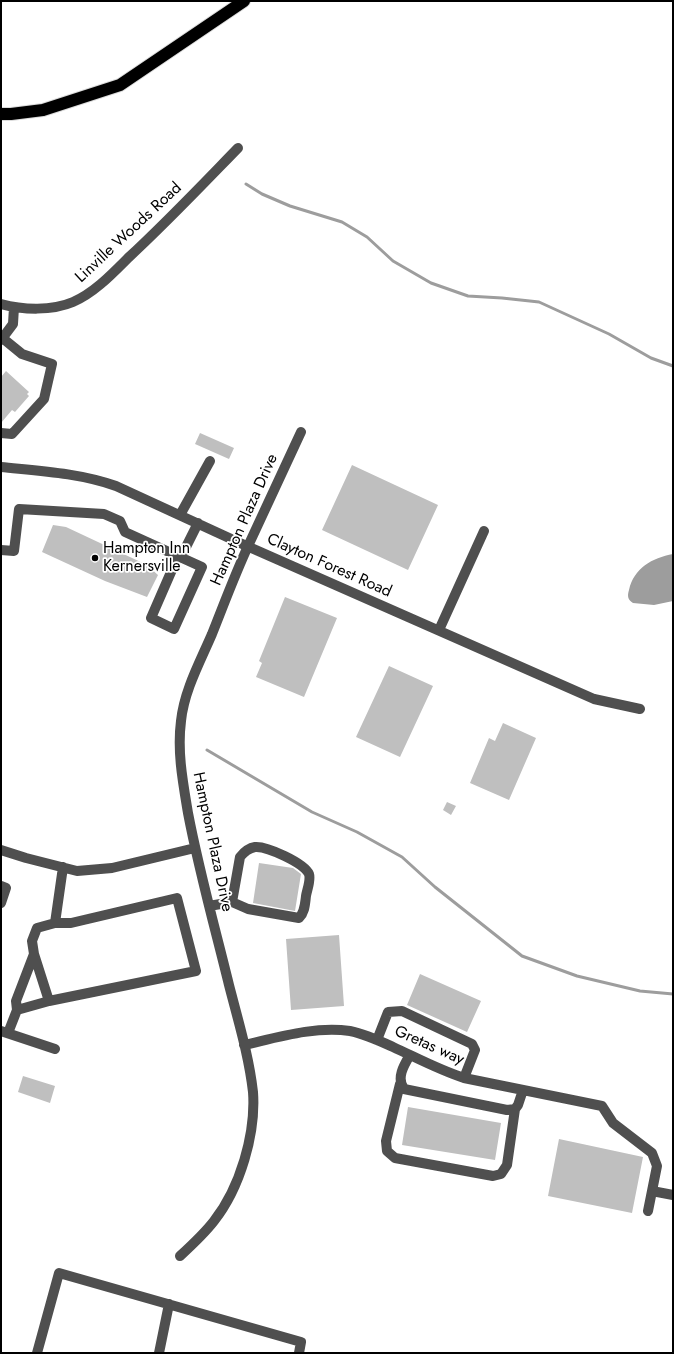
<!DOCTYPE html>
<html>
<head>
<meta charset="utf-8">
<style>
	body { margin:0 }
	#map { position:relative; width:674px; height:1354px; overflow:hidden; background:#fff; font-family:Jost,sans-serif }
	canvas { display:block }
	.frame { position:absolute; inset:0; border:2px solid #000; pointer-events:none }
</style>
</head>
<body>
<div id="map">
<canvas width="674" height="1354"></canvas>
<div class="frame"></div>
</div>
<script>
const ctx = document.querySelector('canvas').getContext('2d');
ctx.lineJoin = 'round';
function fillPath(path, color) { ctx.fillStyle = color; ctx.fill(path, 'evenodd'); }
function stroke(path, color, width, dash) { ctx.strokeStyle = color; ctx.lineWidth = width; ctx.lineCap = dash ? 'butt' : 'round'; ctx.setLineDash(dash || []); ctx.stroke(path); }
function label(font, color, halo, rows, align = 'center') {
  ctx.font = font + ' Jost,sans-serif'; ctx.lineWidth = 3.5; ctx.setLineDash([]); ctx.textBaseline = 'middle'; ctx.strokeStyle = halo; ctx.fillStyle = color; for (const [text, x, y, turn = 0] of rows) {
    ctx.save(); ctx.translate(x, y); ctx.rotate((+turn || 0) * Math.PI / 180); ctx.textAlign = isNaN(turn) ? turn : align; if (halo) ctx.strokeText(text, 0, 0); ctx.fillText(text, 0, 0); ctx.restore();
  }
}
fillPath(new Path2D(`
	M673,554V601L654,605L633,603C628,600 627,596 629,590C634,568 652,558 673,554Z`), '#9d9d9d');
stroke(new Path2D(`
	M246,184L262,194L290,206L342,222L367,237L393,261L431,283L468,296L502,298L539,302L609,334L651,358L673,366
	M207,750L312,812L357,832L402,857L435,887L522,956L577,976L640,991L673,994`), '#9d9d9d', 3);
fillPath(new Path2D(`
	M6,371L29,392L27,394L29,396L15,412L12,410L1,423V377Z
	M200,433L234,448L229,459L195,444Z
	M352,465L438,505L408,570L322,530Z
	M53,525L66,527L147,565L158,575L147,597L105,581L42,552Z
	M285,597L337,618L304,697L256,677L262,663L259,661Z
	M389,666L433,686L400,757L356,737Z
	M503,723L536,738L509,800L470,783L489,738L495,741Z
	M447,802L456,806L451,815L443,810Z
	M259,863L293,868L301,874L295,911L253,903Z
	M339,935L344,1006L291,1010L286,939Z
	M420,974L481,1001L467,1032L407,1005Z
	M23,1076L55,1086L50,1103L18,1092Z
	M408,1107L501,1123L495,1160L402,1145Z
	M559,1139L643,1157L632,1213L548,1196Z`), '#bfbfbf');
const highway = new Path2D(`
	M1,114H11L43,110L120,85L244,1`);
stroke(highway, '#dbdbdb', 14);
stroke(new Path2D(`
	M1,304C23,310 52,311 73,302C94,293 112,274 128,258C166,223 202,185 238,148
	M1,337L22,354L52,364L44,399L12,434L1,433
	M1,340L13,324L14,307
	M1,467C40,471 79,473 116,486L240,543L594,699L640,709
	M180,515L210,461
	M1,550L14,551L19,509L104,514L120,521L125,532L202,567L174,629L151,618L178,556
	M181,557L198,523
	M439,630L484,531
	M1,850L26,858L77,871L112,868L195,848
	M1,886L6,888L1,903
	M209,906L232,902L248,909L299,918C305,912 305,904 306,896C307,890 311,880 309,874C304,863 267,846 255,847C249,848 244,852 240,857L232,902
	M49,1001L196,971L177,898L71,923H55
	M17,1010L16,1001L34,954
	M1,1031L55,1049
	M8,1033L17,1010L49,1001L34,954L32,941L37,928L55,923L63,867
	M377,1040L388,1012L402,1011L472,1044L475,1050L464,1078
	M244,1045C279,1037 315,1026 350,1031C365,1034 380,1041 393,1047C417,1058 439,1070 464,1078L602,1106L613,1123L652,1153L657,1166L648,1211
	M410,1055C404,1065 396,1078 404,1089L507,1110L515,1109L518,1105L523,1090
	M400,1084L386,1141L387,1151L395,1158L493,1176L501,1174L507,1165L515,1109
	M652,1191L673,1195
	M180,1256C192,1245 204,1234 214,1221C240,1188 256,1134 253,1092C249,1056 238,1020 229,985C215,928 199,871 188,813C183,783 177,752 181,721C184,691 200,662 212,634C224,604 235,574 249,544C266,507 283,470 301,432
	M37,1353L59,1273L301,1342L299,1353
	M159,1353L169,1304`), '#4f4f4f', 10);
stroke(highway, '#000', 12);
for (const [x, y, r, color] of [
	[95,558,4,"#000"]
]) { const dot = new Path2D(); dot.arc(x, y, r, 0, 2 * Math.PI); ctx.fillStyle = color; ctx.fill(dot); stroke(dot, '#fff', 1.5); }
label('16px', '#000', '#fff', [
	["Linville Woods Road",129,233,-43],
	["Hampton Plaza Drive",245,520,-66],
	["Clayton Forest Road",329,566,24],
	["Hampton Plaza Drive",212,842,78],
	["Gretas way",429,1046,24]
]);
label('16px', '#000', '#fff', [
	["Hampton Inn",103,549],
	["Kernersville",103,567]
], 'left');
</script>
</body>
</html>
